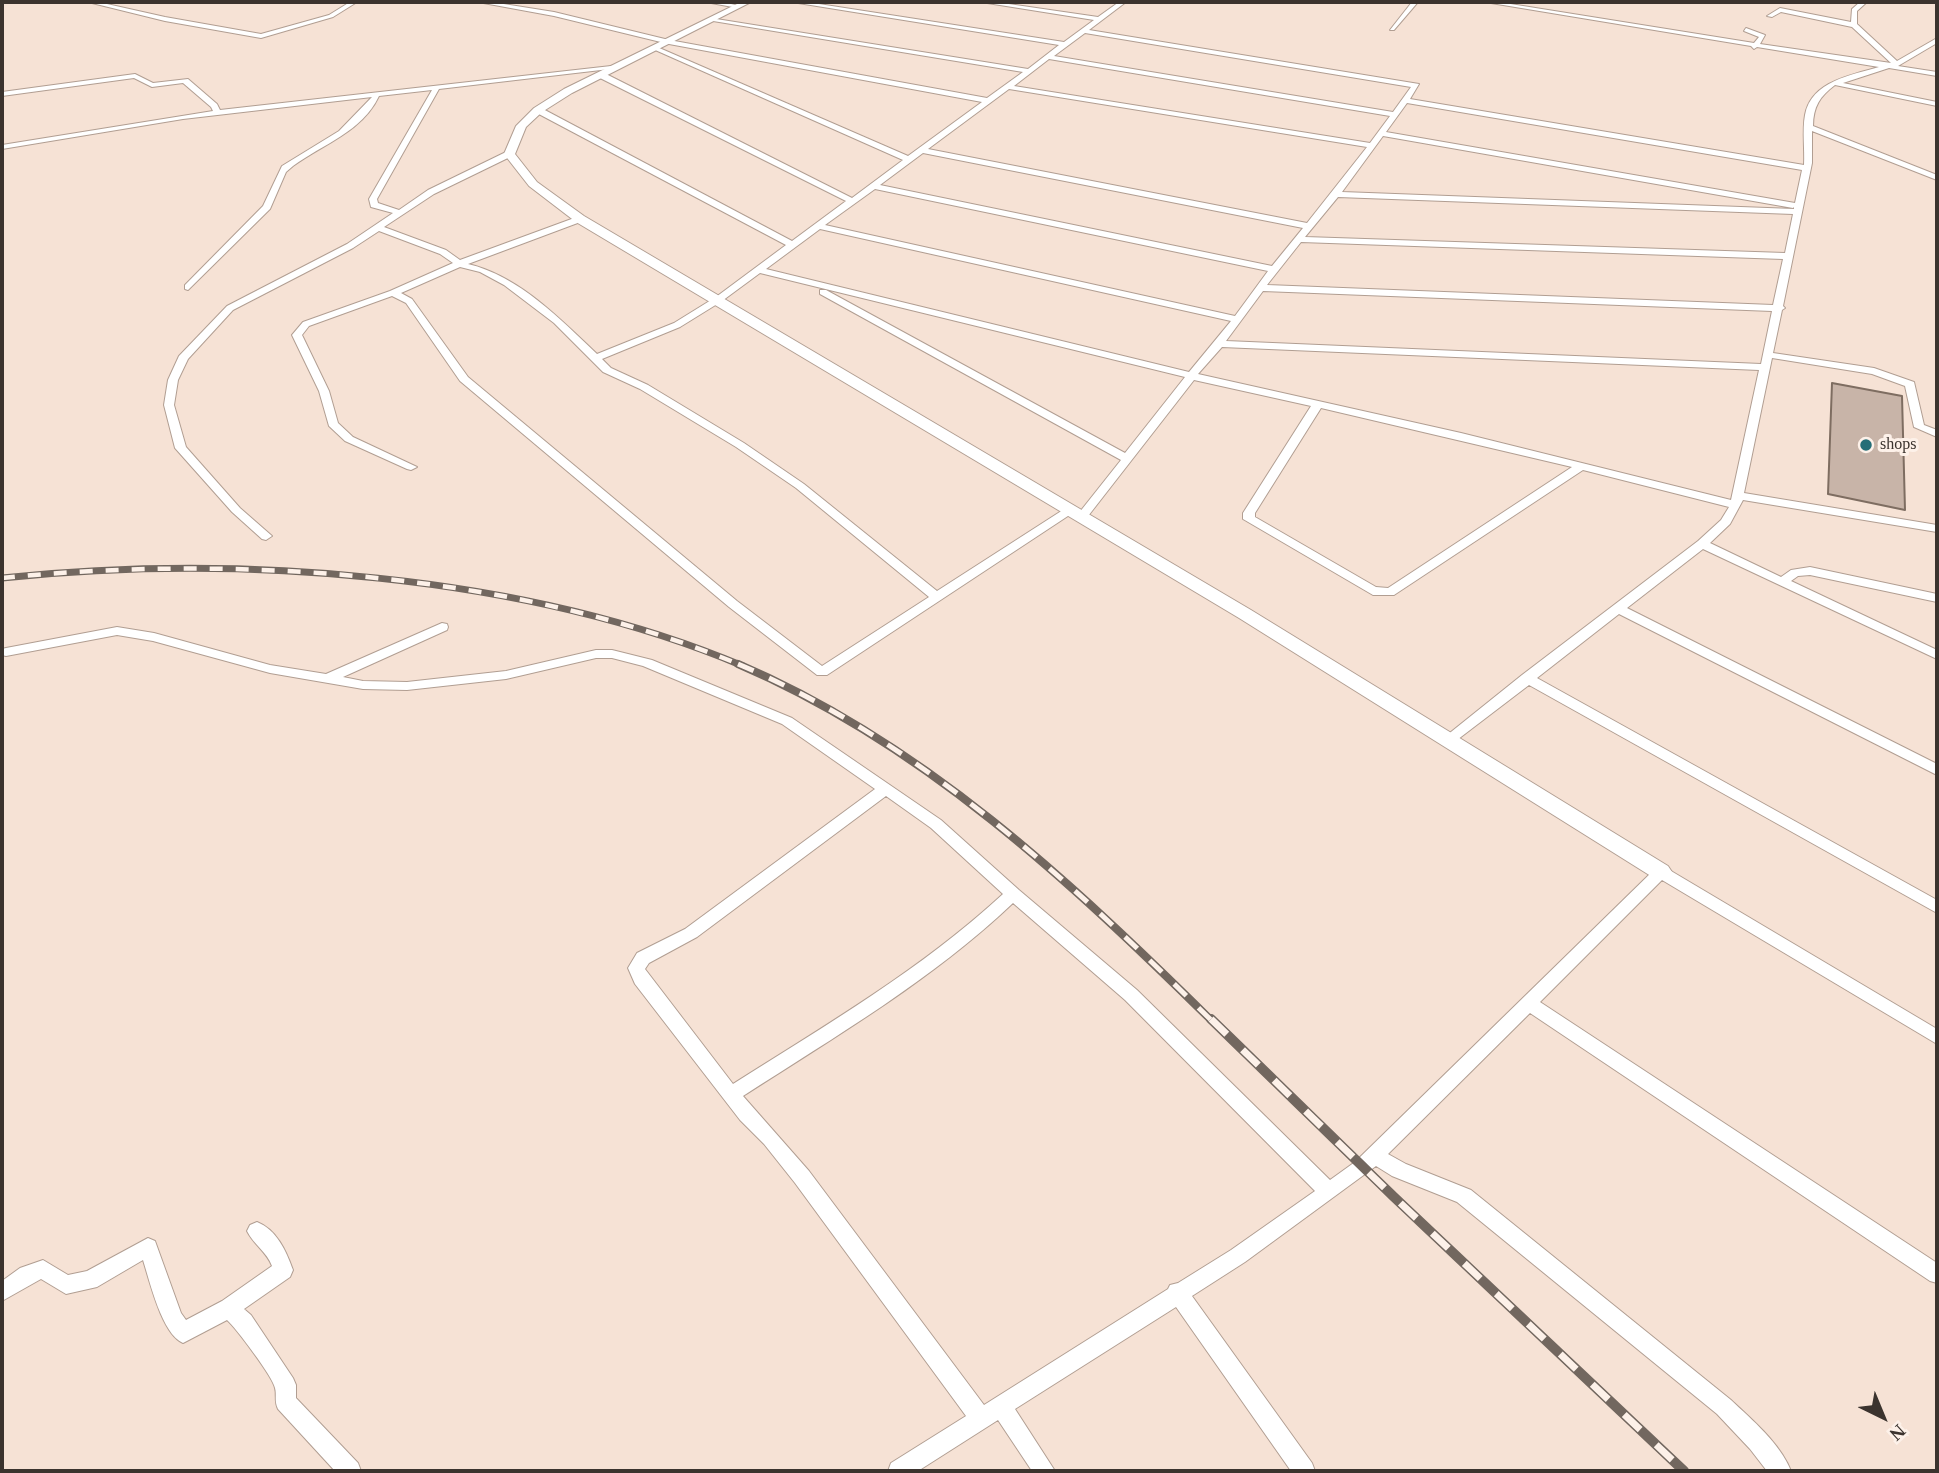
<!DOCTYPE html>
<html>
<head>
<meta charset="utf-8">
<style>
	body { margin:0 }
	#map { position:relative; width:1939px; height:1473px; overflow:hidden; background:#f6e2d5; font-family:Georgia,serif }
	canvas { display:block }
	.frame { position:absolute; inset:0; border:4px solid #3b332e; pointer-events:none }
	.north { position:absolute; left:1848px; top:1382px; width:70px; height:70px; -webkit-text-stroke:5px #fdf1e9; paint-order:stroke; rotate:137deg; font-size:19px; font-weight:700; line-height:28px; text-align:center; color:#3b332e }
	.north::after { content:''; display:block; margin:auto; width:24px; height:32px; background:#3b332e; clip-path:polygon(50% 0,100% 100%,50% 72%,0 100%) }
</style>
</head>
<body>
<div id="map">
<canvas width="1939" height="1473"></canvas>
<div class="frame"></div>
<div class="north">N</div>
</div>
<script>
const ctx = document.querySelector('canvas').getContext('2d');
ctx.lineJoin = 'round';
function fillPath(path, color) { ctx.fillStyle = color; ctx.fill(path, 'evenodd'); }
function stroke(path, color, width, dash) { ctx.strokeStyle = color; ctx.lineWidth = width; ctx.lineCap = dash ? 'butt' : 'round'; ctx.setLineDash(dash || []); ctx.stroke(path); }
function label(font, color, halo, rows, align = 'center') {
  ctx.font = font + ' Georgia,serif'; ctx.lineWidth = 6; ctx.setLineDash([]); ctx.textBaseline = 'middle'; ctx.strokeStyle = halo; ctx.fillStyle = color; for (const [text, x, y, turn = 0] of rows) {
    ctx.save(); ctx.translate(x, y); ctx.rotate((+turn || 0) * Math.PI / 180); ctx.textAlign = isNaN(turn) ? turn : align; if (halo) ctx.strokeText(text, 0, 0); ctx.fillText(text, 0, 0); ctx.restore();
  }
}
const building = new Path2D(`
	M1832,383L1902,396L1905,510L1828,494Z`);
fillPath(building, '#c8b4a8');
stroke(building, '#7e6d61', 2);
const street = new Path2D(`
	M88,2H98L165,17L261,34L329,15L350,2H357L333,17L261,38L165,21Z
	M478,2H491L554,12L669,40L987,98L1023,72L707,20L710,18L1028,69L1059,45L792,2H806L1064,42L1094,20L981,2H995L1098,17L1119,2H1126L1089,30L1419,84L1410,99L1804,165C1805,149 1802,131 1805,115C1811,81 1852,75 1879,67L1757,47L1754,49L1751,46L1485,2H1498L1754,43L1759,37L1744,31L1746,28L1765,35L1760,44L1891,63L1852,27L1781,12L1772,17L1767,16L1780,8L1851,22L1852,9L1860,2H1867L1857,11V24L1897,61L1937,38V43L1898,66L1937,72V76L1889,68L1843,83L1937,102V106L1835,85C1820,96 1813,107 1813,126L1937,175V180L1812,131V163L1783,306L1785,308L1782,310L1773,353L1874,368L1914,382L1924,425L1937,430V437L1914,427L1905,386L1872,374L1772,358L1744,493L1937,525V532L1743,500L1730,524L1710,543L1781,577L1791,570L1810,567L1937,594V602L1810,575L1798,576L1791,581L1937,650V659L1703,549L1627,608L1937,764V775L1619,614L1537,678L1937,900V913L1529,685L1453,743L1448,745L1441,740L1522,675L1698,541L1721,520L1729,507L1583,470L1394,595H1373L1243,519V513L1311,406L1194,380L1085,520L1081,522L1075,518L1121,460L820,294V290H826L1125,453L1185,377L760,273L722,301L680,327L602,359L611,368L648,385L744,443L804,484L937,591L1066,508H1074V512L827,675H817L729,607L460,381L406,303L392,296L309,326L302,335L329,391L338,423L353,437L417,467L411,470L407,469L345,441L329,426L319,391L292,335L303,322L390,291L453,263L440,254L379,231L353,248L233,310L188,359L178,380L174,405L186,447L240,508L272,536L266,540L262,539L232,512L175,448L164,405L168,380L179,356L227,306L347,244L393,213L371,207L369,199L432,90L379,96C362,132 323,144 293,166L286,172L270,209L188,290L185,289V285L263,206L282,166L339,131L372,97L183,119L2,149V145L213,111L211,107L183,83L152,87L134,78L2,96V92L135,74L153,83L188,79L217,104L220,110L620,65L618,68L439,89L377,199L378,203L399,210L428,190L506,152H512V156L434,194L384,227L446,250L460,260L577,217H583V221L468,264C519,276 560,319 597,354L674,323L716,297L786,245L535,112V108H541L792,241L846,201L598,77V73H604L852,198L903,160L653,49V47H657L908,156L982,102L669,44L554,16ZM1085,33L1411,87L1393,112L1054,56ZM1049,59L1390,116L1370,143L1014,86ZM1009,89L1367,147L1307,223L928,149ZM1407,103L1802,170L1795,203L1386,132ZM1383,136L1793,208L1794,207V209L1342,192ZM923,153L1303,228L1272,266L880,185ZM875,189L1268,271L1235,316L825,225ZM1338,197L1793,214L1785,253L1305,237ZM820,229L1231,321L1189,372L766,269ZM1301,242L1783,259L1773,305L1267,285ZM460,267L480,272L504,285L554,323L603,372L640,389L736,447L796,488L929,597L822,666L737,601L468,377L412,299L401,293ZM1263,291L1772,311L1761,364L1226,341ZM1222,347L1759,370L1731,500L1461,433L1198,374ZM1321,408L1572,467L1388,588L1376,587L1255,517V513Z
	M706,2H721L741,6L738,8Z
	M1412,2H1418L1394,30H1390Z
	M442,623L447,624L448,627L447,630L343,677L363,681L407,682L506,671L596,650H612L652,660L792,718L941,820L1019,890L1137,990L1330,1180L1355,1162L1656,868H1666L1937,1029V1044L1662,880L1540,1002L1937,1263V1283L1930,1281L1530,1013L1388,1154L1406,1164L1471,1190L1731,1400C1752,1420 1780,1443 1791,1471H1767L1750,1449L1717,1414L1457,1202L1392,1176L1376,1166L1245,1262L1192,1296L1312,1463L1315,1471H1291L1176,1307L1015,1409L1055,1471H1032L998,1420L918,1471H888L891,1463L966,1416L795,1183L764,1144L740,1120L635,984L628,968L637,953L685,929L875,789L782,724L643,666L612,658H596L506,679L407,690L363,689L270,673L153,641L117,635L6,656L2,655V649L6,648L117,627L154,633L270,665L326,674ZM886,796L931,828L1003,894C922,969 826,1025 733,1084L645,969L649,963L697,937ZM1013,903L1125,1000L1315,1191L1231,1250L1178,1283L1170,1285L1168,1289L984,1405L809,1171L743,1096C836,1036 932,980 1013,903Z
	M257,1222C277,1230 286,1251 293,1270L290,1277L244,1309L251,1315L293,1378L296,1385V1398L358,1463L361,1471H335L278,1409C274,1401 277,1395 275,1388C273,1377 236,1328 227,1320L183,1343C162,1334 150,1282 143,1260L97,1287L66,1294L41,1279L2,1301V1281L20,1268L43,1260L68,1275L87,1271L148,1238L155,1241L181,1313L186,1320L222,1301L272,1266C267,1252 254,1245 247,1231L250,1225Z`);
const secondary = new Path2D(`
	M741,2H751L572,93L542,112L526,127L515,154L537,182L584,216L1251,610L1668,866L1672,872L1668,878H1654L1239,618L576,222L529,186L504,154L516,126L534,108L564,89Z`);
stroke(street, '#b19e92', 2);
stroke(secondary, '#b19e92', 2);
fillPath(street, '#fff');
fillPath(secondary, '#fff');
const railFar2 = new Path2D(`
	M2,578C237,554 523,573 743,666`);
const railFar1 = new Path2D(`
	M738,664C923,743 1071,882 1212,1021`);
const rail = new Path2D(`
	M1211,1019L1394,1197L1684,1471`);
stroke(railFar2, '#72675f', 7);
stroke(railFar1, '#72675f', 8);
stroke(rail, '#72675f', 10);
stroke(railFar2, '#fdf1e9', 4.5, [13]);
stroke(railFar1, '#fdf1e9', 5, [17]);
stroke(rail, '#fdf1e9', 7, [22]);
for (const [x, y, r, color] of [
	[1866,445,7,"#246e77"]
]) { const dot = new Path2D(); dot.arc(x, y, r, 0, 2 * Math.PI); ctx.fillStyle = color; ctx.fill(dot); stroke(dot, '#fdf1e9', 2.5); }
label('16px', '#3b332e', '#fdf1e9', [
	["shops",1880,445]
], 'left');
</script>
</body>
</html>
